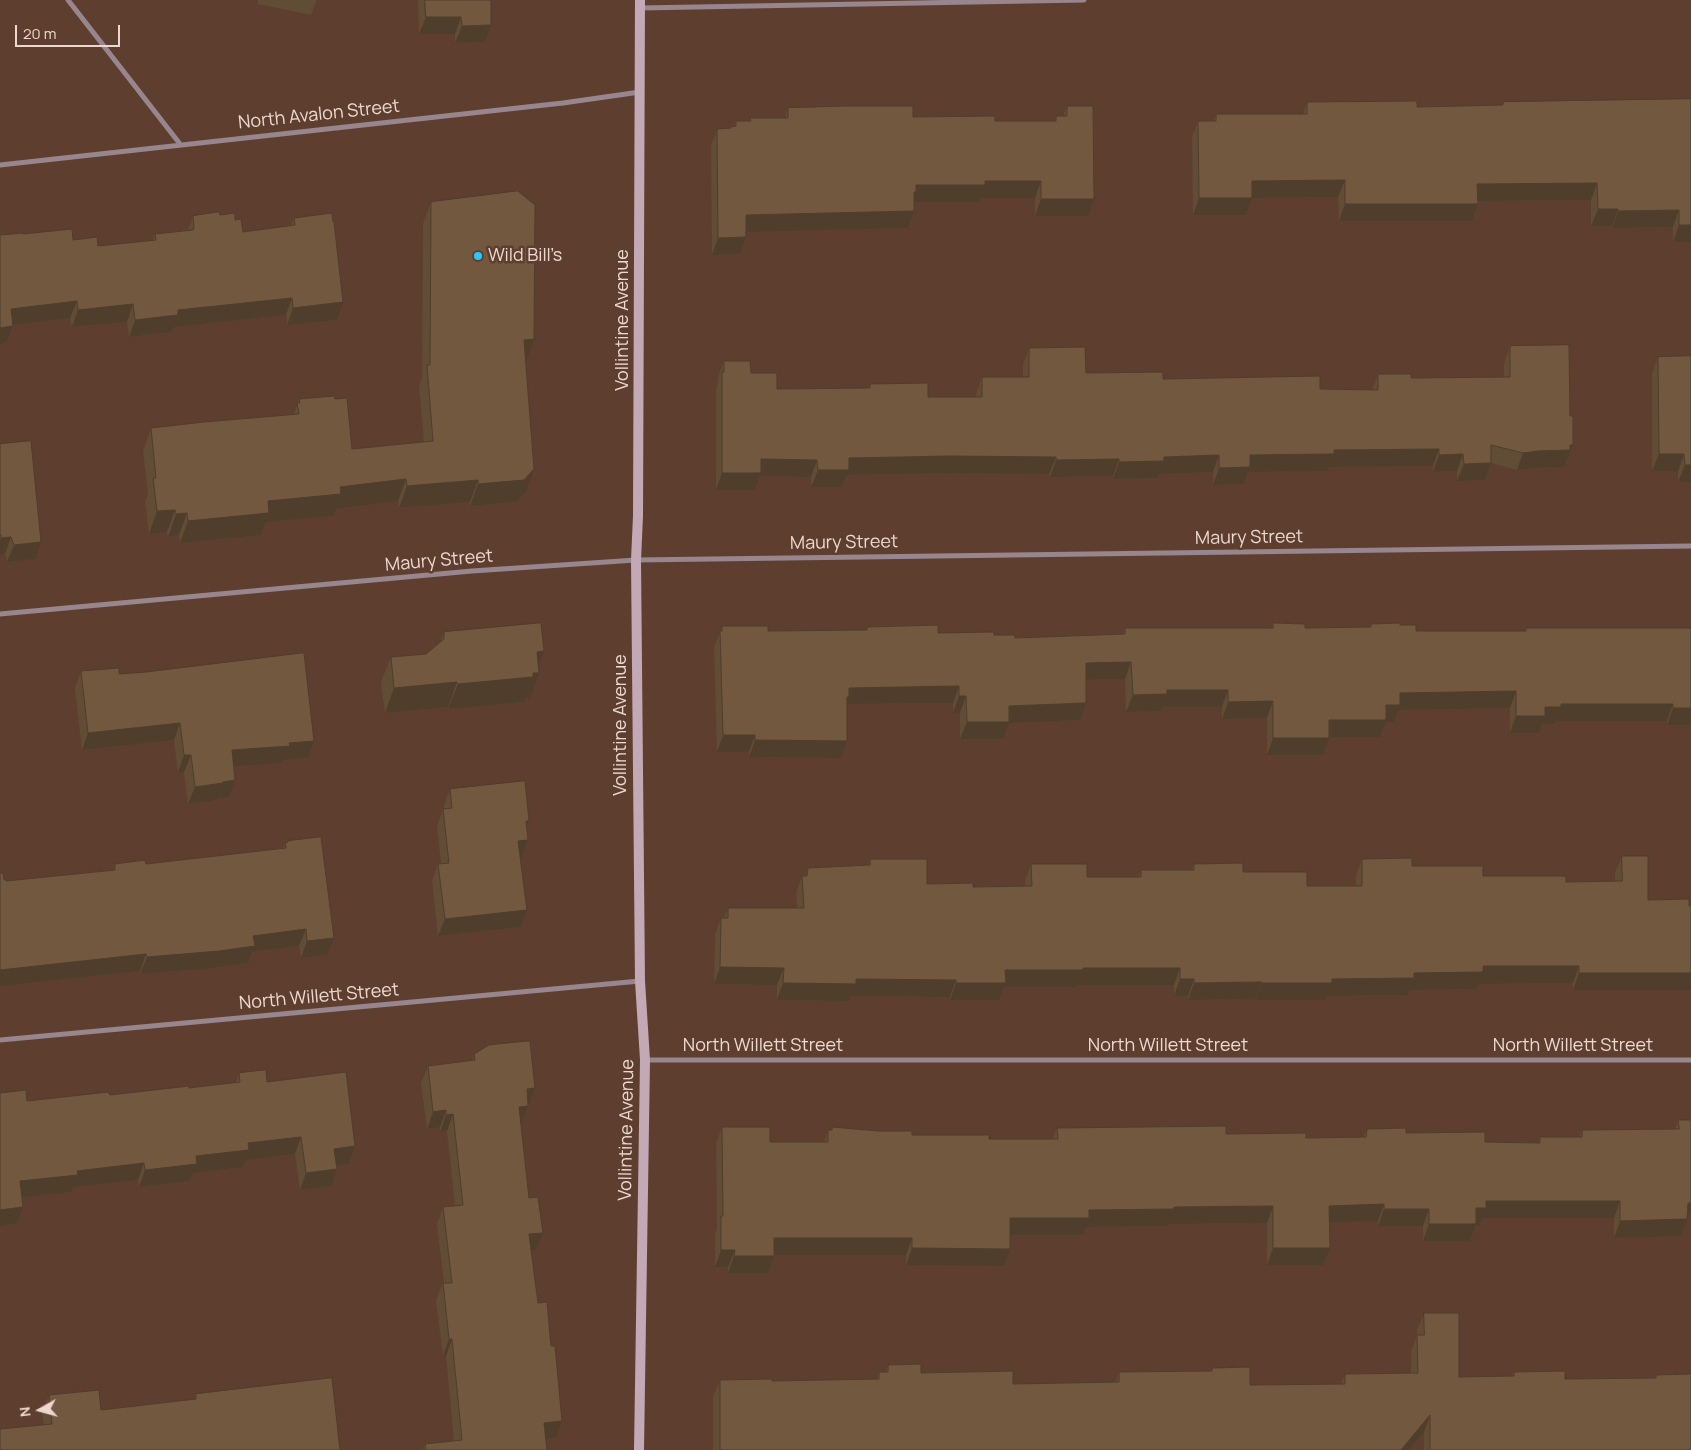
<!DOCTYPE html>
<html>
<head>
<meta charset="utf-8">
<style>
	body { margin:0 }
	#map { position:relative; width:1691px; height:1450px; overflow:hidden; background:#5e3f2f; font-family:Manrope,sans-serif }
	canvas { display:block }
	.north { position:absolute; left:15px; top:1385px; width:50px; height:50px; -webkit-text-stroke:4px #5e3f2f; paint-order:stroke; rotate:263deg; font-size:14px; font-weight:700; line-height:20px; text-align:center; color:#ecd8cf }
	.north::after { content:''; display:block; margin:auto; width:18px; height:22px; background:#ecd8cf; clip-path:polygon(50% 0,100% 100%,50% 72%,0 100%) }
	.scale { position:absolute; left:15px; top:25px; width:105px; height:22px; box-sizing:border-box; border:2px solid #ecd8cf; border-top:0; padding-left:6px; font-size:15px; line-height:18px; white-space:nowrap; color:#ecd8cf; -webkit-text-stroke:4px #5e3f2f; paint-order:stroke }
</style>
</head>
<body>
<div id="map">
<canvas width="1691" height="1450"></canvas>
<div class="north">N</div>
<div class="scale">20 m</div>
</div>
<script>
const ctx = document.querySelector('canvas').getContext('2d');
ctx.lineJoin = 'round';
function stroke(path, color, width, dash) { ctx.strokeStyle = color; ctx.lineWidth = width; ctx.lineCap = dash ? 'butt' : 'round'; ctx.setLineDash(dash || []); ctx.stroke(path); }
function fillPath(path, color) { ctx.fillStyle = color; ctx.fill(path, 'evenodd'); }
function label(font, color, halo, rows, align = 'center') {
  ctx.font = font + ' Manrope,sans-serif'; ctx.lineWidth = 5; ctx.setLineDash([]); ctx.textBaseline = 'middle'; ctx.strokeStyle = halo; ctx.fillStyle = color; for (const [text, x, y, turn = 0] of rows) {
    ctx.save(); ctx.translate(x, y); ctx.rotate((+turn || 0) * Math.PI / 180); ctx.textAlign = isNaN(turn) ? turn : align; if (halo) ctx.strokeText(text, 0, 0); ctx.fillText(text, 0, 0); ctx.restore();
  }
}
stroke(new Path2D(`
	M68,0L180,144
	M640,8L1084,0
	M0,165L563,103L640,92
	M0,614L472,571L636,560L1691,546
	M0,1040L640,981
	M645,1060H1691`), '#97868e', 5);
stroke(new Path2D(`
	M639,1450L645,1060L640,981L636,560L638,516L640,0`), '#c3a9b6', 10);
fillPath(new Path2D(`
	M258,0H317L311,15L258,4Z
	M418,0H491V25L485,42L455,43V34H419Z
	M1691,99V242H1673V227L1612,228V226H1591V200L1478,201V204L1472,221H1339L1338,197L1252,198L1246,215H1193L1192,138L1198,121H1213L1216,114H1303L1307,102L1417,107L1501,105L1503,102Z
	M1067,106L1088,216H1035V198H980L979,202H914V211L908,228L746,231L740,254L712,255L711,146L717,129L730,128V127L734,126L736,121H749L750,118H785L788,108L913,117L995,121H1055L1056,116H1063Z
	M431,202L526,362V492L516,502L470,506V502L399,508L398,501L336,509L333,516L266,522L261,535L180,543L179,535L168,537L167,532L149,534L145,501L148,494L143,451L151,428L294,414L299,399H335L352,449L424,442L419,387L422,378L423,224Z
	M220,215L235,220L243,232L291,226L294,218L337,320L287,325L286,315L174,327L172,332L129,337L127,322L72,327L70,318L12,325L6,343L0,344V235L23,234L73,240L98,246L152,241L155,234L188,230L193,216Z
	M1510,346L1570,416L1573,445L1564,467L1531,468L1517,470L1491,463L1485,480L1457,481V471L1433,472V466L1329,467L1328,471L1248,472L1244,484L1213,485V472L1159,474L1158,478L1113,479V476L1050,477L1049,474L943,473L847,475L842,487H811V477L760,476L755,490H716V389L718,383V378L724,361L751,373L777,389L868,388L870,384L928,397H976V394L982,377H1023V365L1029,348L1086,373L1163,379L1320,389L1372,390L1378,374L1411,378L1504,377V363Z
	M1691,356V482H1678V471H1652V374L1658,357Z
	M0,444L35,559L7,562L5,554H0Z
	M1273,623L1305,628L1370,627L1371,624L1400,625L1416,631H1525L1526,628H1691V725H1667V721H1556L1554,724H1542L1539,733H1510V708L1398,710L1394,722H1386L1380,737H1329L1323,755H1267V718L1222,719V707H1162L1161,711L1126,712L1125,679L1086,680L1080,720L1009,723L1003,739H960V713H953V703L847,704V741L841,758L749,757V752H717L714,648L722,626L768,631L866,630L867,627L938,633L994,635L1015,638L1123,634L1125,628H1271Z
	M444,632L538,667L530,698H526L524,702L448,709V707L385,713L381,682L391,657L426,654L440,643Z
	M81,671L119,674L308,758L284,760L283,763L234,766L229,797L218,799L217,800L188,804L184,772H178L174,740L82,750L75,688Z
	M450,789L529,821L527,829L528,840L522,857H520L521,927L438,936L432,881L438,864L441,863L437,826L443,809H444V806Z
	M288,841L327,955L301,958L299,946L252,952L248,963L213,968L140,974V971L0,986V873L4,880L6,881L113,870L115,864H146L283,848L285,843H287Z
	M1622,856L1648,900L1691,906V990H1573V983L1479,984L1477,989L1409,990L1408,995L1327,996L1325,1000H1255V999L1188,1000V996H1174V985H1077L1076,987H1004L999,1000H950V997L851,996L849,1001L777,1000V985L714,984L715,935L721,918H724L728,908H797L796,893L802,876H805L808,868L868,865L870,859L927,884L973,887L1025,886V881L1031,864L1087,877H1138L1141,870H1191L1194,864L1243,872L1307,886H1356V876L1362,859L1483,876L1566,882L1615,881V873Z
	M474,1054L529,1105H528L521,1123L529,1198L536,1250H531L556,1438L546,1439L547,1450H423L425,1444L454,1441L446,1356H443L436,1300L443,1283H444L437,1224L443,1207L455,1206L447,1131L440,1132V1127L427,1129L421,1083L428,1066L472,1060Z
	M239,1073L267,1082L355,1146L349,1164L336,1165L331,1186L300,1190L295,1154L246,1160L243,1167L193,1173L190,1181L139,1187L138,1180L73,1187L71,1192L22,1197L16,1224L0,1226V1093L27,1101L110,1095L189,1088L236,1082Z
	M1678,1120L1691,1209L1681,1236L1614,1238V1218H1482L1480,1225H1476L1470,1241H1423V1226H1378V1221L1329,1222L1330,1248L1323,1265H1267V1223L1169,1224L1168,1226L1086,1227L1083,1235H1010L1004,1266L906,1265V1255H774L768,1273H728V1267H715V1233L717,1228L716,1144L722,1127L770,1142H824L828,1130H831L832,1127L912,1135L989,1139H1053L1057,1128L1226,1134L1306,1138L1363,1137L1367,1129L1485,1142L1538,1143L1540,1137H1579L1582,1130L1675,1129Z
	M1424,1313L1459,1377L1512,1376L1514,1372L1565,1379L1655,1378L1656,1375L1691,1450H1424V1432L1409,1450H713V1397L720,1380L772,1381L877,1379L879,1372H885L888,1365L921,1373L1013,1384L1115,1382L1119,1372L1210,1371L1212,1368L1250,1385L1341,1384L1345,1374L1411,1373V1352L1417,1335V1330Z
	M196,1394L340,1450L44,1425L42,1412L49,1395L101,1410L194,1399Z`), '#614c36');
fillPath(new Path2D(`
	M426,17H461L455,34H419Z
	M491,25L485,42L455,43L462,26Z
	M1345,180L1338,197L1246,198L1252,181Z
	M985,181H1041L1035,198H980L979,202H910L916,185Z
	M1597,183L1591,200L1471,201L1477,184Z
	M1199,198H1252L1246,215H1193Z
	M1041,199H1094L1088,216H1035Z
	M1345,204H1478L1472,221H1339Z
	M1598,209H1618L1612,226H1591Z
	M1679,210L1673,227L1612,228L1618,211Z
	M914,211L908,228L739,232L746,215Z
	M1679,225H1691V242H1673Z
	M746,237L740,254L712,255L718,238Z
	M292,298L286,315L174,327L172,332L129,337L135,320L178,310Z
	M77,301L70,318L5,326L11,309Z
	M343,302L337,320L287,325L293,308Z
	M133,304L127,322L72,327L78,310Z
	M13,326L6,343L0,344V328Z
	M534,339L526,362L516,363L524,340Z
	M1570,445H1573L1564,467L1531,468L1517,470L1523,453Z
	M1439,449L1433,466L1329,467L1328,471L1248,472L1244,484L1213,485L1219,468L1250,455L1334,450Z
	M1463,454L1457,471L1433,472L1439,455Z
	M1659,454H1684L1678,471H1652Z
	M1219,455L1213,472L1159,474L1158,478L1113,479L1119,462L1164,457Z
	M949,456L1056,457L1049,474L943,473L847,475L842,487H811L818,470L849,458Z
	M761,459L817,460L811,477L760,476L755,490H716L722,473Z
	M1119,459L1113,476L1050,477L1056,460Z
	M1491,463L1485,480L1457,481L1464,464Z
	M1685,465H1691V482H1678Z
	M534,469L526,492L516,502L470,506L478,484Z
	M406,479L398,501L336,509L333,516L266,522L261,535L180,543L188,521L268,501L340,487Z
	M478,480L470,502L399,508L407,486Z
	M175,510L167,532L149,534L157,511Z
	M187,513L179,535L168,537L176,514Z
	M11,537L5,554H0V541L1,538Z
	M41,542L35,559L7,562L14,545Z
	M544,651L536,673H539L530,698H526L524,702L448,709L458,684L537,652Z
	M1131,662L1125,679L1080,680L1086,663Z
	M457,682L448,707L385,713L394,688Z
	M959,686L953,703L846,704L843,714L849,688Z
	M1167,690H1228L1222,707H1162L1161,711L1126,712L1133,695Z
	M1516,691L1510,708L1398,710L1394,722H1386L1380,737H1323L1329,720L1386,705L1400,693Z
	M959,696H966L960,713H953Z
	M1273,701L1267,718L1222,719L1228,702Z
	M1086,703L1080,720L1009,723L1003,739H960L967,722L1009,706Z
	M1561,704H1673L1667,721H1556L1554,724H1542L1539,733H1510L1516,716L1545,707Z
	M1673,708H1691V725H1667Z
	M180,723L174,740L82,750L88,733Z
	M723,735H755L749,752H717Z
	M1273,738H1329L1323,755H1267Z
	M755,740L847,741L841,758L749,757Z
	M314,741L308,758L284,760L283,763L226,767L232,750Z
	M184,755H191L184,772H178Z
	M235,780L229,797L218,799L217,800L188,804L195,787Z
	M526,821H529L523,838Z
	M528,840L522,857L512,858L518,841Z
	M527,910L521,927L438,936L445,919Z
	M306,929L299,946L252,952L248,963L213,968L140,974L147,957L253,936Z
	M334,938L327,955L301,958L307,941Z
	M146,954L140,971L0,986V970Z
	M1483,966H1579L1573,983L1479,984L1477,989L1409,990L1408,995L1327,996L1325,1000H1255L1261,983L1414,973Z
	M720,967L784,968L777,985L714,984Z
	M1083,968H1180L1174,985H1077L1076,987H1004L999,1000H950L956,983L1005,970Z
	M1579,973H1691V990H1573Z
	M856,979L956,980L950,997L851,996L849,1001L777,1000L783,983Z
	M1180,979H1194L1188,996H1174Z
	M1261,982L1255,999L1188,1000L1194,983Z
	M535,1088L529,1105L521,1106L527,1089Z
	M528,1106L521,1123L513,1124L519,1107Z
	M446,1110L440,1127L427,1129L433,1112Z
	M453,1114L447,1131L440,1132L446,1115Z
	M301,1137L295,1154L246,1160L243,1167L193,1173L190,1181L139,1187L145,1170L248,1143Z
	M355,1146L349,1164L328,1166L334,1149Z
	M144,1163L138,1180L73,1187L71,1192L14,1198L20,1181L77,1171Z
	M337,1169L331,1186L300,1190L306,1173Z
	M1691,1193V1209L1681,1236L1614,1238L1620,1221Z
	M1486,1201H1620L1614,1218H1482L1480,1225H1476L1470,1241H1423L1429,1224L1476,1208Z
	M1384,1204L1378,1221L1323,1223L1329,1206Z
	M1273,1206L1267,1223L1169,1224L1168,1226L1086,1227L1083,1235H1004L1010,1218L1089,1210L1174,1207Z
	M23,1207L16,1224L0,1226V1210Z
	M1384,1209H1429L1423,1226H1378Z
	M543,1233L536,1250L523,1251L529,1234Z
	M774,1238H912L906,1255H768Z
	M912,1248L1010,1249L1004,1266L906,1265Z
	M1273,1248H1330L1323,1265H1267Z
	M721,1250H735L728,1267H715Z
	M734,1256H774L768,1273H728Z
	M449,1339H452L446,1356H443Z
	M1430,1415L1424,1432L1409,1450H1401Z
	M562,1421L556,1438L538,1440L544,1423Z`), '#4f3e2c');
const building = new Path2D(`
	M425,0H491V25L462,26L461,17H426Z
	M1691,99V225H1679V210L1618,211V209H1598L1597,183L1477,184L1478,204H1345V180L1252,181V198H1199L1198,121H1216V114H1307V102L1417,101V107L1503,105V102Z
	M846,106H913V117L995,116V121H1056V116H1067V106H1093L1094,199H1041V181H985V185H916V192H914V211L746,215V237L718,238L717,129L731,128L730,127L736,126V121H751L750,118H788V108Z
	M518,191L535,205L534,339L524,340L534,469L524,480L478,484V480L407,486L406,479L340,487L341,494L268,501L269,513L188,521L187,513L176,514L175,510L157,511L153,478H156L151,428L204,422L299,414L297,403H300L299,399L334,396L335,399L347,398L352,449L433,441L427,365H430L431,202Z
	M219,212L220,215L235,213V220L241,219L243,232L295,225L294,218L332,213L333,222H334L343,302L293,308L292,298L178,310V315L135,320L133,304L78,310L77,301L11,309L13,326L0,328V235L23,233V234L72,229L73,240L97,237L98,246L156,240L155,234L193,230L194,228L193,216Z
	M1569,345L1570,416H1573V445H1570V450L1538,451L1523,453L1491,445V463L1464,464L1463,454L1439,455V449L1334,450V454L1250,455V467L1219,468V455L1164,457V461L1119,462V459L1056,460V457L949,456L849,458V470H818L817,460L761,459V473H722V372H724V361H750L751,373H777V389L870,388V384L928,383V397H982V377H1029V348L1085,347L1086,373L1163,372V379L1320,376V389L1378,390V374H1411V378L1510,377V346Z
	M1691,356V465H1685L1684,454H1659L1658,357Z
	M31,441L41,542L14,545L11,537L1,538V535H0V444Z
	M541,623L544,651L537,652L539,673H533V677L458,684L457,682L394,688L391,657L426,654L444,639V632Z
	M1273,623L1305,624V628L1371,627V624L1400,623V625H1416V631H1526V628H1691V708H1673V704H1561V707H1545V716H1516V691L1400,693V705H1386V720H1329V738H1273V701L1228,702V690H1167V694L1133,695L1131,662L1086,663V703L1009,706V722H967L966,696H959V686L849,688V697H847V741L755,740V735H723L720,631H722V626H768V631L867,630V627L938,625V633L994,632V635H1015V638L1125,634V628H1273Z
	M304,653L314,741L289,743L290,746L232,750L235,780L223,782V783L195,787L191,755H184L180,723L88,733L81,671L119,668V674L146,672Z
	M525,781L529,821H526L528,840L518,841L527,910L445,919L438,864L449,863L443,809L452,808L450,789Z
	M321,837L334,938L307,941L306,929L253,936L255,946L219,951L147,957L146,954L0,970V873H3L4,880L6,879V881L115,870V864L145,860L146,864L286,848L285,843L288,842V841Z
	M1622,856H1648V900L1689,899V906H1691V973H1579V966H1483V972L1414,973V978L1332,979V983H1261V982L1194,983V979H1180V968H1083V970H1005L1006,983H956V980L856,979V984L783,983L784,968L720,967L721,918H728V908H804L802,876H807L808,868L870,865V859H927V884L973,883V887L1032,886L1031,864H1087V877H1141V870H1194V864L1243,863V872H1307V886H1362V859L1412,858V866H1483V876H1566V882L1622,881Z
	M530,1041L535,1088L527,1089L528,1106L519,1107L529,1198L538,1197L543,1233L529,1234L538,1303L547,1302L551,1346H555L562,1421L544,1423L547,1450H426L425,1444L462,1440L452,1339H449L443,1283H452L443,1207L463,1205L453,1114L446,1115V1110L433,1112L428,1066L475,1060L474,1054L489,1045Z
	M266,1070L267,1082L346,1072L355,1146L334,1149L337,1169L306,1173L301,1137L248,1143L249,1150L196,1156L197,1164L145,1170L144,1163L77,1171L78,1175L20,1181L23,1207L0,1210V1093L26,1090L27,1101L108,1092L110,1095L189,1086V1088L240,1082L239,1073Z
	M1678,1120H1691V1203H1688L1687,1219L1620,1221V1201H1486V1208H1476V1224H1429V1209H1384V1204L1329,1206L1330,1248H1273V1206L1174,1207V1209L1089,1210V1218H1010V1249L912,1248V1238H774V1256H734L735,1250H721V1216H723L722,1127H770V1142H828V1130H832V1127L878,1131H912V1135H989V1139H1058L1057,1128L1226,1126V1134L1306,1133V1138L1366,1137L1367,1129L1406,1128V1133L1485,1132V1142L1540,1143V1137H1582V1130L1679,1129Z
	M1424,1313H1459V1377L1514,1376V1372L1565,1371V1379L1656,1378V1375L1691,1374V1450H1430V1415L1401,1450H720V1380L772,1379V1381L879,1379V1372H888V1365L921,1364V1373L1013,1371V1384L1119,1382V1372L1212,1371V1368L1250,1367V1385L1345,1384V1374L1418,1373L1417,1335H1424Z
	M332,1378L340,1450H0V1429L52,1424L49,1395L99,1390L101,1410L196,1399V1394Z`);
fillPath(building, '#71583f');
stroke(building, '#4f3e2c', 1);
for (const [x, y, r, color] of [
	[478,256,5,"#25c9fe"]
]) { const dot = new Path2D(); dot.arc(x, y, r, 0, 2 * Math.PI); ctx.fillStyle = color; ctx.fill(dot); stroke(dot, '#5e3f2f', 2); }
label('18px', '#ecd8cf', '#5e3f2f', [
	["North Avalon Street",319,115,-6],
	["Vollintine Avenue",623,320,-90],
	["Maury Street",1249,538,-1],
	["Maury Street",844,543,-1],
	["Maury Street",439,561,-5],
	["Vollintine Avenue",621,725,-90],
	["North Willett Street",319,997,-5],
	["North Willett Street",763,1046],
	["North Willett Street",1168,1046],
	["North Willett Street",1573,1046],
	["Vollintine Avenue",627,1130,-89]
]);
label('18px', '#ecd8cf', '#5e3f2f', [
	["Wild Bill’s",488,256]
], 'left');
</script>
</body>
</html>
